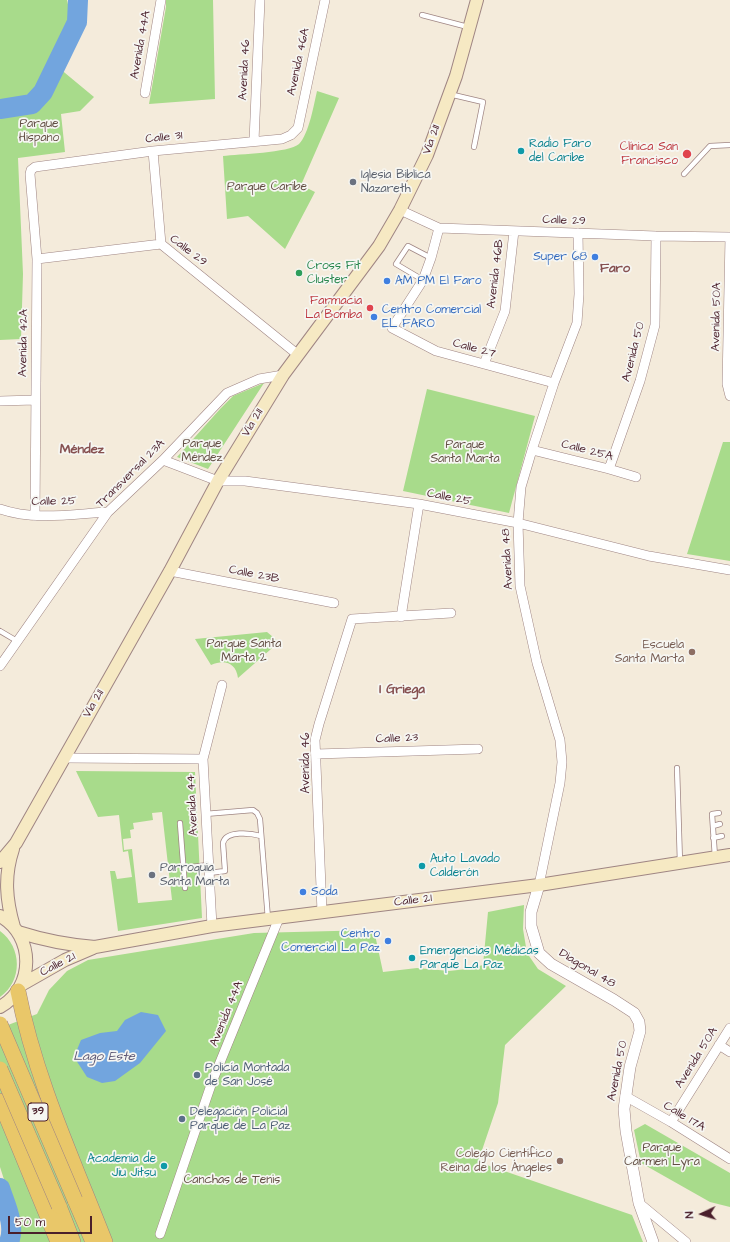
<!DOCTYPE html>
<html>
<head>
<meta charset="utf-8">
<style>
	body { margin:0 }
	#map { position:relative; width:730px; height:1242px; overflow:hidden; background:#f4ebdb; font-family:"Architects Daughter",sans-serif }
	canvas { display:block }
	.north { position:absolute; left:682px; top:1194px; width:40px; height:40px; -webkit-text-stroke:3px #f6f6f2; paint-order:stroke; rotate:266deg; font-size:11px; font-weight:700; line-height:16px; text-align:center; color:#4a1f2b }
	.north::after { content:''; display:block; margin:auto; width:14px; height:18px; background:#4a1f2b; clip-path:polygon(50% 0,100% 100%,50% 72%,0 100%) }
	.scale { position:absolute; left:8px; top:1216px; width:84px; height:18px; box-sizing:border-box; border:2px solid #4a1f2b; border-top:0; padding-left:5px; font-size:12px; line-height:14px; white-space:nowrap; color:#4a1f2b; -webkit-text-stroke:3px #f6f6f2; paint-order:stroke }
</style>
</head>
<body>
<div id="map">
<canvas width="730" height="1242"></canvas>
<div class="north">N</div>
<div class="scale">50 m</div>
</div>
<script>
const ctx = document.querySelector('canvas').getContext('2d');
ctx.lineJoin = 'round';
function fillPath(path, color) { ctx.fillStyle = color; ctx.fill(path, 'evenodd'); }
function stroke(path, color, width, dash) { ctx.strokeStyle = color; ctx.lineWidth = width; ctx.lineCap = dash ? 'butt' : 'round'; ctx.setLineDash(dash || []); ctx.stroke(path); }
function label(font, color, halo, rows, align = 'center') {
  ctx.font = font + ' "Architects Daughter",sans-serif'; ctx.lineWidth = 3.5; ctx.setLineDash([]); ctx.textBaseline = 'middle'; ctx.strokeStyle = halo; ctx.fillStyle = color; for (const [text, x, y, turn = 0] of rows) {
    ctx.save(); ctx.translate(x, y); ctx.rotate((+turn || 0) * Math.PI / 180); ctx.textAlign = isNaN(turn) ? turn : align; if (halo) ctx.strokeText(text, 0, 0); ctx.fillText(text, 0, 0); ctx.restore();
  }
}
fillPath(new Path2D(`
	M0,0H67C68,5 70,10 70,15C70,28 42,83 32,92C24,99 10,100 0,101Z
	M166,0H213L215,99L149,104L166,7Z
	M59,68L94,97L80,111L61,114L65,152L18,158L23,274L21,339L0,340V114L31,109L45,96Z
	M317,91L339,98L301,185L315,192L285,249L248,216L227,219L223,156C238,154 289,153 299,144C309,134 314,104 317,91Z
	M264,383L208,469L177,457L221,408L233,396Z
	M427,389L535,416L509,513L403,491Z
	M723,442H730V561L687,554Z
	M267,632L279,642L238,678C236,663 225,659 211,665L195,639Z
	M76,771L195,772L202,918L118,931L110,871H115L117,879L132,877L128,851L123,852L119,815L98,817ZM162,812L172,900L138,903L132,849L124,850L123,839L131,838L130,830L134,829L133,823L153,820L152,813Z
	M524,905L523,929L527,953L538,969L566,986L505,1045L498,1103L478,1162L632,1215L643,1242H17L18,1223L0,1167V1028L37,1014L49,990L67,971L88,960L254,933L374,930L383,972L417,968L449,971L467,969L483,965L488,912Z
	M0,931C22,947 23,981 0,997Z
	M645,1124L730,1173V1207L710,1202L641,1163L634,1130Z`), '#a8db8b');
fillPath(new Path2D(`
	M141,1012L158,1015L166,1031L140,1063L115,1081L102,1083L87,1077L74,1057L81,1040L100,1033L117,1031L125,1020Z`), '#72a5de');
stroke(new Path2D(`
	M0,109L32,104L43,92L77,22L78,0
	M0,1188C5,1204 16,1225 9,1242`), '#72a5de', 20);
const service = new Path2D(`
	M422,15L468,27
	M449,94L483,102L474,147
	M684,174L710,146L730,145
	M423,280L396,264L408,246L431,258
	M0,631L17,641
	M677,768L680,863
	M205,814L253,810L257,813L260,819L268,919
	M180,823L185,888
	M713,826L720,824
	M713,838L722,836
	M715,857L712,814L719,813
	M183,868L208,865
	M209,873L225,871L223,843C226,830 251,833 261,836`);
const minor = new Path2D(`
	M145,93L161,0
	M254,141L260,0
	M153,151L161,244
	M400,210L439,228L656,236L730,237
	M439,228L431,258L423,280L392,328L436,351L554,383
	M730,237L727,384L730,396
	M37,259L161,244L297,354
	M484,364L505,311L514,231
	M0,401L35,400
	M532,450L609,469L636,477
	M163,460L218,481H245L419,504L518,523L649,556L730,570
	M609,469L640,381L655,325L656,236
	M0,509C34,521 73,514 108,512
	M35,516L37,259L30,174L31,170L35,167L153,151L282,139L291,135L298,128L325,0
	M170,571L334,603
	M401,617L419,504
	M0,666L108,512L163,460L227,393L259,379L283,375
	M316,754L478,749
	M64,758L203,759
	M539,885L560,783L562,762L560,740L537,663L520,586L518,523L521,487L532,450L554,383L577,323L579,294L578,233
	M322,912L315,740L319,724L352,619L451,613
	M212,926L203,759L222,685
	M719,1045L730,1052
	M625,1096L671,1122L730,1159
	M671,1122L730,1028
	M639,1203L686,1242
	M160,1234L212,1082L279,918`);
const tertiary = new Path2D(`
	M539,885L531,912V926L539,953L551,964L614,1000L634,1013L639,1022L640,1031L630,1067L624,1109L626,1131L639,1203L653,1242`);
const secondary = new Path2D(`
	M13,849C4,876 6,900 14,927
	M0,862L16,843L170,571L218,481L283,375L379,246L400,210L427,155L456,76L477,0
	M0,916C35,935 35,988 0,1007
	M18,932C43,940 68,945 95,947L212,926L539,885L730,855
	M21,985L65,960L93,948`);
const trunk = new Path2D(`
	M18,991C35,1078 73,1160 105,1242
	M0,1101L58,1242
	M75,1200L93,1242
	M59,1206L73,1242`);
stroke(service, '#9f8583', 6);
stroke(minor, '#9f8583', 10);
stroke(tertiary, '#9f8583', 12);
stroke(secondary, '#9f8583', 14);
stroke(trunk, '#9f8583', 16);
stroke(service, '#fff', 4.5);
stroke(minor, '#fff', 9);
stroke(tertiary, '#fff', 11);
stroke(secondary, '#f6e9c3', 12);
stroke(trunk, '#e9c769', 15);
const trunkBridge = new Path2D(`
	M0,1024L75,1200
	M0,1069L59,1206`);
stroke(trunkBridge, '#9f8583', 16, []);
stroke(trunkBridge, '#e9c769', 15);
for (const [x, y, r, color] of [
	[521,151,4,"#0f9aa8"],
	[687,154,5,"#e0444e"],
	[353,182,4,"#6b7280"],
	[595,257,4,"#3f7fe0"],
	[299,273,4,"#2e9e5b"],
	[387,281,4,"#3f7fe0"],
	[370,308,4,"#e0444e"],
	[374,317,4,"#3f7fe0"],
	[692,652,4,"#8d6e63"],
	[422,866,4,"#0f9aa8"],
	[152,875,4,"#6b7280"],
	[303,892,4,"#3f7fe0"],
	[388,941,4,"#3f7fe0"],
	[412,958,4,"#0f9aa8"],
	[197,1075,4,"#5c6f8a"],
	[182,1119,4,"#5c6f8a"],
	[560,1161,4,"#8d6e63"],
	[164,1166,4,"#0f9aa8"]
]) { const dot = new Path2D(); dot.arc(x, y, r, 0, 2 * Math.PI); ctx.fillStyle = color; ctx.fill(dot); stroke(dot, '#f6f6f2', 1.5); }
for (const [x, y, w] of [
	[38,1112,20]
]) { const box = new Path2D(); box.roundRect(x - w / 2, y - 9, w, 18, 3); ctx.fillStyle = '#f6f6f2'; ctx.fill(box); stroke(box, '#4a1f2b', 1); }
label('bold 11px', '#4a1f2b', null, [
	["39",38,1112]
]);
label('12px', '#4a1f2b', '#f6f6f2', [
	["Avenida 44A",141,45,-80],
	["Avenida 46A",299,62,-78],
	["Avenida 46",245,70,-87],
	["Calle 31",164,138,-6],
	["Vía 211",432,140,-70],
	["Calle 29",564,221,2],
	["Calle 29",188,251,37],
	["Avenida 46B",496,274,-83],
	["Avenida 50A",717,317,-89],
	["Avenida 42A",24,343,-89],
	["Calle 27",474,349,15],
	["Avenida 50",634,352,-76],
	["Vía 211",253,423,-59],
	["Calle 25A",587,451,14],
	["Transversal 23A",131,474,-45],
	["Calle 25",449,498,11],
	["Calle 25",54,502,-1],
	["Avenida 48",508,559,-93],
	["Calle 23B",254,575,11],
	["Vía 211",94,704,-60],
	["Calle 23",397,739,-2],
	["Avenida 46",306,763,-90],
	["Avenida 44",193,805,-93],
	["Calle 21",413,901,-7],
	["Calle 21",58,965,-27],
	["Diagonal 48",587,969,31],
	["Avenida 44A",227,1014,-68],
	["Avenida 50A",697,1058,-58],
	["Avenida 50",618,1071,-79],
	["Calle 17A",684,1117,31]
]);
label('12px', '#624e43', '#f6f6f2', [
	["Parque",39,124],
	["Hispano",39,138],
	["Parque Caribe",267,187],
	["Parque",202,444],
	["Méndez",202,458],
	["Parque",465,445],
	["Santa Marta",465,459],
	["Parque Santa",244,644],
	["Marta 2",244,658],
	["Parque",662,1148],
	["Carmen Lyra",662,1162],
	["Canchas de Tenis",232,1180]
]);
label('12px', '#0d838f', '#f6f6f2', [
	["Radio Faro",529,144],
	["del Caribe",529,158],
	["Auto Lavado",430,859],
	["Calderón",430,873],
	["Emergencias Médicas",420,951],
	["Parque La Paz",420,965],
	["Academia de",156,1159,"right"],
	["Jiu Jitsu",156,1173,"right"]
], 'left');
label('12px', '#be3a42', '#f6f6f2', [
	["Clínica San",678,147],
	["Francisco",678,161],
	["Farmacia",362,301],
	["La Bomba",362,315]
], 'right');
label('12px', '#5b616d', '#f6f6f2', [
	["Iglesia Biblica",361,175],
	["Nazareth",361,189],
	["Parroquia",160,868],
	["Santa Marta",160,882]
], 'left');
label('12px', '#366cbe', '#f6f6f2', [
	["Super 68",587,257,"right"],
	["AM PM El Faro",395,281],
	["Centro Comercial",382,310],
	["EL FARO",382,324],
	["Soda",311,892],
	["Centro",380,934,"right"],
	["Comercial La Paz",380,948,"right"]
], 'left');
label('12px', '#27864d', '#f6f6f2', [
	["Cross Fit",307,266],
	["Cluster",307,280]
], 'left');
label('12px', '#785e54', '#f6f6f2', [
	["Escuela",684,645],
	["Santa Marta",684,659],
	["Colegio Científico",552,1154],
	["Reina de los Ángeles",552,1168]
], 'right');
label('12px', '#4e5e75', '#f6f6f2', [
	["Policía Montada",205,1068],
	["de San José",205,1082],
	["Delegación Policial",190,1112],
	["Parque de La Paz",190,1126]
], 'left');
label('bold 13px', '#865050', '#f6f6f2', [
	["Faro",615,269],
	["Méndez",82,450],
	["I Griega",402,690]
]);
label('italic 13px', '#5a5573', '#f6f6f2', [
	["Lago Este",104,1057]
]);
</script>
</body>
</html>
